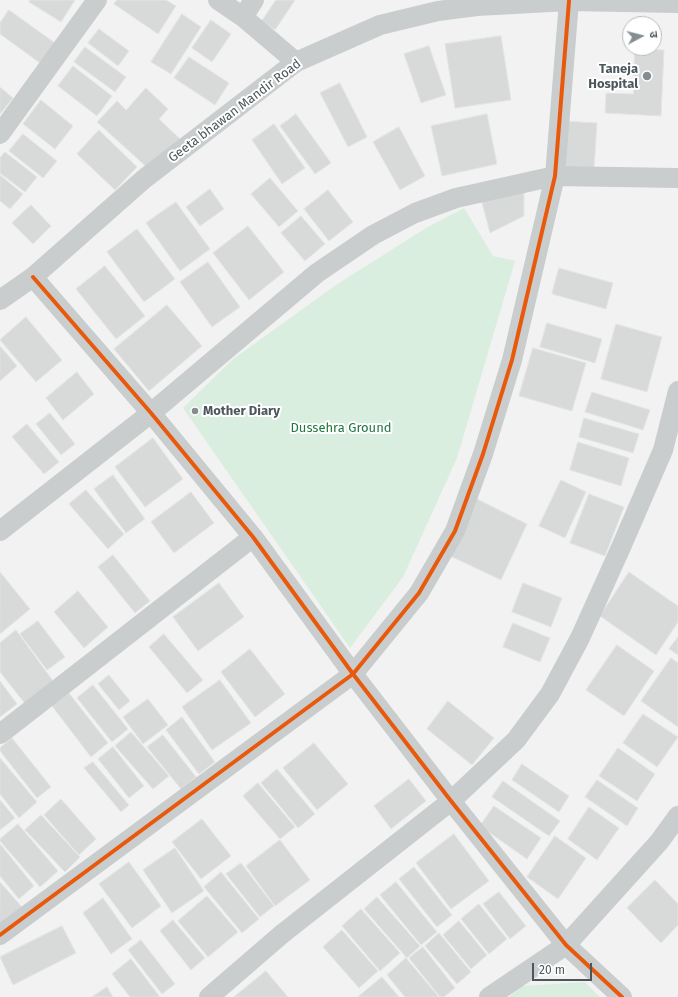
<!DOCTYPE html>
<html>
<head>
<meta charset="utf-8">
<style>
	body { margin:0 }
	#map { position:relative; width:678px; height:997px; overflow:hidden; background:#f2f2f2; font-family:"Fira Sans","Noto Sans Devanagari",sans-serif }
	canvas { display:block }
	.north { position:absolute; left:622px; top:16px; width:40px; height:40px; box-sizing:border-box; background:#fff; border:1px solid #b7bcbe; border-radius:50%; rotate:83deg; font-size:11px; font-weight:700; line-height:16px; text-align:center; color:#4b575c }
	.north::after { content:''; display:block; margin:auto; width:14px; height:18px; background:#858d90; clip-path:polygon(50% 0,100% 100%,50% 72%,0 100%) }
	.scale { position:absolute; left:532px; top:963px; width:60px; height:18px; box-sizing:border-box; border:2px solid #4b575c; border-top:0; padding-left:5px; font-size:12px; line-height:14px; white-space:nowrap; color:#4b575c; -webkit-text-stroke:3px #fff; paint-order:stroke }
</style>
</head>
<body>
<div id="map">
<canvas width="678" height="997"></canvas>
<div class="north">उ</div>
<div class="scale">20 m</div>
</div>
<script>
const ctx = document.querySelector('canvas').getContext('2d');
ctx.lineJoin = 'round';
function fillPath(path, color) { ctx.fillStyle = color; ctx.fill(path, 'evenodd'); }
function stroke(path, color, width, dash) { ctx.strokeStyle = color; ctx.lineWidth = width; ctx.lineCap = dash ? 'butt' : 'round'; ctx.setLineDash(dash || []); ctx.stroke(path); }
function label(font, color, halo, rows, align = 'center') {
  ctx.font = font + ' "Fira Sans",sans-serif'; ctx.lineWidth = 4; ctx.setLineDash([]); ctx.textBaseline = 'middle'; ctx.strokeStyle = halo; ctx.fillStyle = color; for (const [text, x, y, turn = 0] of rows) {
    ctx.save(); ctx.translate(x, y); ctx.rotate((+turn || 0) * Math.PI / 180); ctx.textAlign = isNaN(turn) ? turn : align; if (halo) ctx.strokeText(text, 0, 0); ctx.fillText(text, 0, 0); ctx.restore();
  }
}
fillPath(new Path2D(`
	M464,208L493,256L515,261L457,458L403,577L350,648L183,408L232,360L336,285L426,228Z
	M585,982L600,997H509L522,986Z`), '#d9eede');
const building = new Path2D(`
	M30,0H75L61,22L29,2Z
	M117,0H166L176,6L158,34L114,4Z
	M276,0H295L275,30L262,21Z
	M9,10L55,43L40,63L0,34V23Z
	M182,14L201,27L171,74L151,62Z
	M211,20L231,34L212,62L192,48Z
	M99,29L129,51L118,66L88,43Z
	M501,36L511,100L455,108L445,44Z
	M429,46L446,95L421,103L404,54Z
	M85,47L126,77L115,92L74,62Z
	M635,49L664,50L661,116L605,113L606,93L633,94Z
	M189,57L229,83L215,105L174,78Z
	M73,66L112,96L97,116L58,86Z
	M340,83L367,137L348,147L320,93Z
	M0,87L13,98L0,114Z
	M146,88L168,109L159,119L180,139L151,171L97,122L117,101L126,110Z
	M41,100L73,126L55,149L23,124Z
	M296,114L331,163L315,174L280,126Z
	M487,114L497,164L442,176L431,126Z
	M565,121L597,123L594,169L562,167Z
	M274,124L305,168L282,184L252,140Z
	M399,127L425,176L400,190L373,142Z
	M99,130L137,167L115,190L77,154Z
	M23,134L57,161L43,178L9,151Z
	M5,152L37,177L25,192L0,173V158Z
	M0,175L23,194L10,209L0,201Z
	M270,178L298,211L279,227L251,194Z
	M524,188V216L490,233L481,199Z
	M210,189L224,209L200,226L186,207Z
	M328,190L353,222L329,241L304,209Z
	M176,202L210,249L180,271L146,223Z
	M31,205L51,226L33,244L12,223Z
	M301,216L325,244L305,261L281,233Z
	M248,226L284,272L249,300L213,253Z
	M137,229L175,279L144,302L107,252Z
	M208,262L240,307L212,327L180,282Z
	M105,266L145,316L116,339L76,289Z
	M559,268L613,283L606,309L552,294Z
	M167,305L202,346L149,391L114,349Z
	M26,317L62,360L36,382L0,340Z
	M547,323L602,339L595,363L540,347Z
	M616,324L662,337L647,392L601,379Z
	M0,346L17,366L0,381Z
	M533,348L586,363L572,411L519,396Z
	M77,372L94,394L63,420L46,398Z
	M592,392L650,410L643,430L585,412Z
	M50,413L75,444L61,455L36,424Z
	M584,418L639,434L633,453L579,437Z
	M27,424L59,462L44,474L12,437Z
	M153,438L183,479L145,507L115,467Z
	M578,442L629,458L621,486L570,470Z
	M113,475L145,519L126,533L94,489Z
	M561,480L586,492L565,538L539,526Z
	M86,490L124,534L108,549L69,504Z
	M191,492L214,523L174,553L151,522Z
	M589,494L624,507L605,556L570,543Z
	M473,497L527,524L501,580L446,554Z
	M113,555L150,601L135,613L98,567Z
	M0,572L30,609L0,634Z
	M629,572L678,606V622L656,655L600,616Z
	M219,583L244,617L198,651L173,617Z
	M523,583L562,598L551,627L512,612Z
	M78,591L108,627L84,648L54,612Z
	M38,621L65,657L47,670L20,634Z
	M513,623L550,638L540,662L503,647Z
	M16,630L53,681L27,706L0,672V643Z
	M164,634L203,680L187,693L149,647Z
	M678,637V655L669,649Z
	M617,645L654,671L624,716L586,690Z
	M250,649L285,694L255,717L221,672Z
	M671,658L678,663V727L641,701Z
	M109,675L130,701L119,710L98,684Z
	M220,680L251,723L212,750L182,707Z
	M0,681L17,704L0,717Z
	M93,685L128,729L112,742L77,698Z
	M69,693L108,743L91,757L52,706Z
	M148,699L168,725L143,744L123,717Z
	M448,701L494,738L472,765L427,729Z
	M643,714L678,737L657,767L623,743Z
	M182,717L215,762L199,774L166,730Z
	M131,732L169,776L153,789L115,746Z
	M163,735L196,777L181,789L147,747Z
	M12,738L51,787L37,798L0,751V748Z
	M314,743L348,784L317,810L283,768Z
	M113,747L144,786L129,798L98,759Z
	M618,748L655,774L637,801L599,776Z
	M0,758L37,802L19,818L0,794Z
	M93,762L129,805L121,812L84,768Z
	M522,764L569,796L559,812L512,780Z
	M277,769L315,814L298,828L261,783Z
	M409,779L426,801L391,829L374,806Z
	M597,780L638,808L627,826L585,797Z
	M503,781L560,821L549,836L492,797Z
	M258,783L295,827L280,839L243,796Z
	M61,799L96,839L79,855L44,815Z
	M0,800L15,818L0,830Z
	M494,806L541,838L527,859L480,826Z
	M589,807L619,828L597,860L568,839Z
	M41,815L80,857L65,872L25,830Z
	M202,819L231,856L201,879L172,842Z
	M18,824L58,871L40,887L0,841V839Z
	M454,834L489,881L451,909L416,863Z
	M555,836L586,858L558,899L527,877Z
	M280,840L310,880L275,906L246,866Z
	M0,845H1L34,886L19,899L0,876Z
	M175,848L204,891L172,913L143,870Z
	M129,862L161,906L132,928L99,884Z
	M241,863L274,906L260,917L226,874Z
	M414,867L452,915L437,927L399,879Z
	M221,872L259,919L242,933L204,887Z
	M655,880L678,904V925L661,943L627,908Z
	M0,882L22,907L0,926Z
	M396,882L437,932L421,945L380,895Z
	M499,892L526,926L510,939L483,904Z
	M207,896L238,932L208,957L178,921Z
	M377,897L420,946L407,958L364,909Z
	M103,898L132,939L111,954L83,913Z
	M479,904L507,939L489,954L461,919Z
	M361,909L400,953L380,971L342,926Z
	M173,920L205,958L191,970L160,931Z
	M459,921L487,955L471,969L443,935Z
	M62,926L76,953L13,985L0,957Z
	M342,930L378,971L359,988L323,947Z
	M439,933L471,972L457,984L425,946Z
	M141,940L175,984L162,994L128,950Z
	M423,947L455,988L444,997H440L409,958Z
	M406,958L438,996V997H405L387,975Z
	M131,959L160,997H130L112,974Z
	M266,971L288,997H234Z
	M382,977L399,997H358Z
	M107,987L113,997H92Z`);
fillPath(building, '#d8dada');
stroke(building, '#e4e4e4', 1);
stroke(new Path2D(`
	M218,0L243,17L296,62
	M243,17L254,0
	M0,134L97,0
	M33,277L151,413L253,537L353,674L451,801L566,945L622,997
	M0,300L33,277L144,179L296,62L380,25L438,11L477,6L569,1L678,3
	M0,531L151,413L317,273L373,235L415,213L456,198L555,176L678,178
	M0,734L253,537
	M0,935L353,674L419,593L455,531L483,454L512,360L555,176L569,1
	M209,997L282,934L451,801L516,740L550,694L580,638L622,545L663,450L678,391
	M489,997L566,945L659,842L678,816`), '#cacdcd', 20);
stroke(new Path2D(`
	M33,277L151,413L253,537L353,674L451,801L566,945L622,997
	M0,935L353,674L419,593L455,531L483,454L512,360L555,176L569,1`), '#e8590c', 4);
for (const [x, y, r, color] of [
	[647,76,5,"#858d90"],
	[195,411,4,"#858d90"]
]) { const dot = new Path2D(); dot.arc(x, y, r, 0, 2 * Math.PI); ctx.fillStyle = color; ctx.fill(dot); stroke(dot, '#fff', 1.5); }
label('bold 13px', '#4b575c', '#fff', [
	["Taneja",638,69],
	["Hospital",638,84],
	["Mother Diary",203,411,"left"]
], 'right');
label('13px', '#4b575c', '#fff', [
	["Geeta bhawan Mandir Road",235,111,-37]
]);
label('13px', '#237640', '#fff', [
	["Dussehra Ground",341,428]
]);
</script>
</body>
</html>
